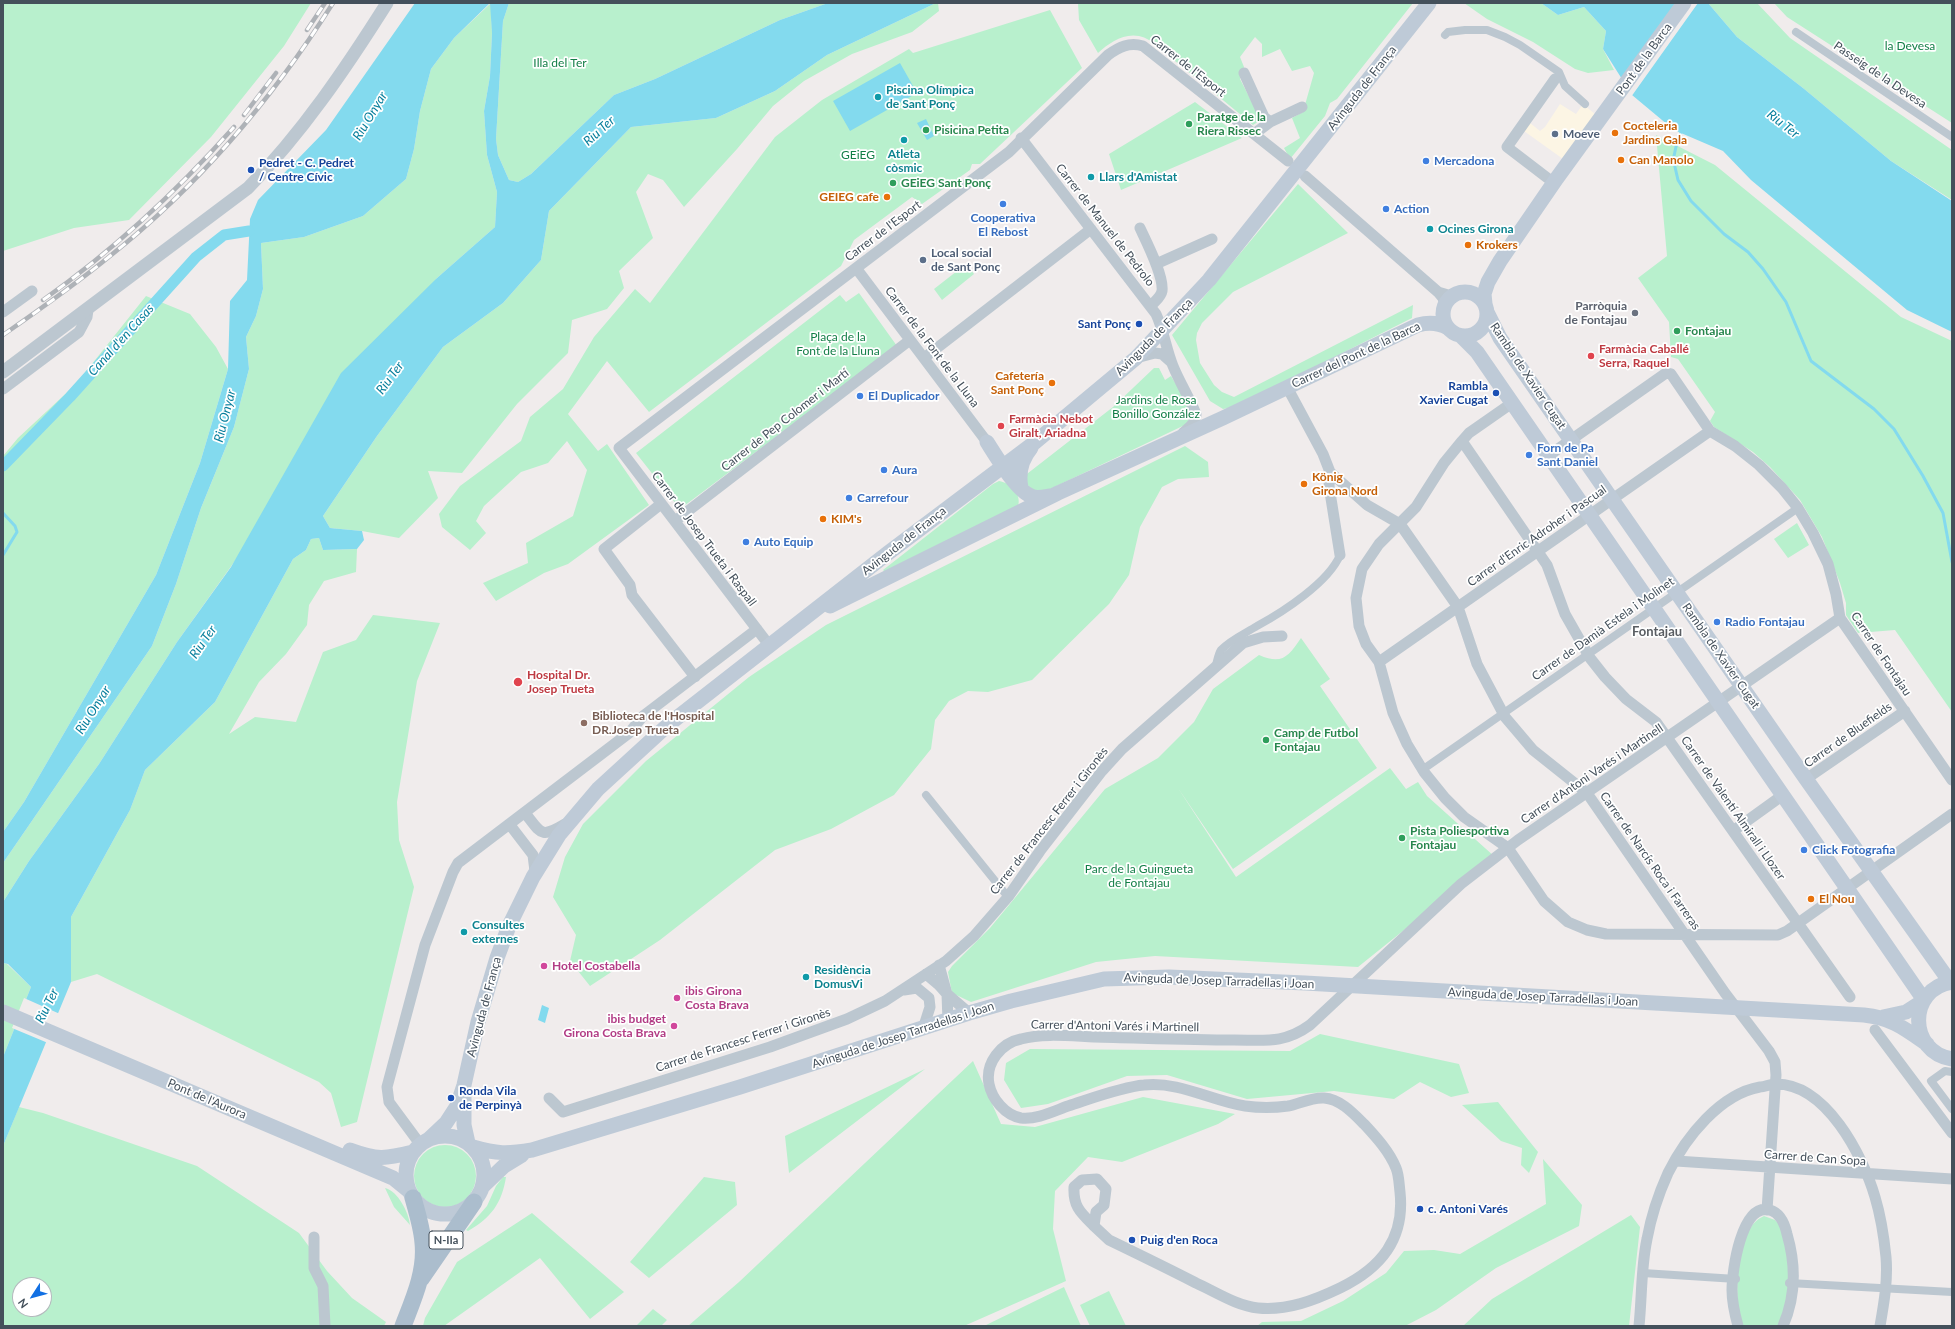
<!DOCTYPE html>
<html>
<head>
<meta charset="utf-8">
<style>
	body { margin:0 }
	#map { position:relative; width:1955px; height:1329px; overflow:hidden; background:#f0ecec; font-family:Lato,sans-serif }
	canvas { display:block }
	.frame { position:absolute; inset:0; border:4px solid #44505b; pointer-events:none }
	.north { position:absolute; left:12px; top:1277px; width:40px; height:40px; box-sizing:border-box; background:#fff; border:1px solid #b4b9bd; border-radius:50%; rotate:234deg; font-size:11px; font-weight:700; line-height:16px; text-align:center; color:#44505b }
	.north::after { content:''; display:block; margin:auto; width:14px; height:18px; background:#1270e3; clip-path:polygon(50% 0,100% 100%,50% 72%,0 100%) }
</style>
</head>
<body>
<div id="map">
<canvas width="1955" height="1329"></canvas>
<div class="frame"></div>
<div class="north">N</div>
</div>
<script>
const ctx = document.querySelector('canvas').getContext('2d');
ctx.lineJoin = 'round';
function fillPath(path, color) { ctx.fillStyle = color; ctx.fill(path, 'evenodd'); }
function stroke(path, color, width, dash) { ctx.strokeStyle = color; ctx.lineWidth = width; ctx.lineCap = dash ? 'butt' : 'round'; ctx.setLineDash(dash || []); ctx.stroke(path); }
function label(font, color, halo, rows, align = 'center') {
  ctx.font = font + ' Lato,sans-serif'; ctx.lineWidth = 3.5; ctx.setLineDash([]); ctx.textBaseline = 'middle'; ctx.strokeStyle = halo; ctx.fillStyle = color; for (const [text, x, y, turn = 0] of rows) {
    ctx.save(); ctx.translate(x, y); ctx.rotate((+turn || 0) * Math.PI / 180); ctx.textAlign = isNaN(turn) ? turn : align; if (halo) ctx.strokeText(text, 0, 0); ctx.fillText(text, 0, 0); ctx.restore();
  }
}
fillPath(new Path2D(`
	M1560,104L1576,114L1583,104L1596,115L1563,159L1524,131L1530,123L1540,131L1545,127Z`), '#fcf5e4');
fillPath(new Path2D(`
	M3,3H311L284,46L211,137L129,220L74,228L3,251Z
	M491,3L492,33L490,76L484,111L487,155L497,192L495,227L437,278L177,642L99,764L29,861L3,902V863L152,646L176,584L201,508L234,427L249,369L246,337L256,316L263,289L261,243L304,237L363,216L406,179L414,149L420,111L431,69L454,38Z
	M509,3H828L780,20L655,79L614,95L531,174L518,182L509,180L498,155L496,139L503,21Z
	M936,3H938L939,11L912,32L852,54L804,81L773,106L737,149L684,207L663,180L648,174L636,192L653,238L619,271L624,288L607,309L572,320L568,353L517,404L462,473L428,471L438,498L399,538L362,531L330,528L323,516L377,436L443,347L503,303L541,260L549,211L631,127L716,118L775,91L827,55Z
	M1078,3H1413L1337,99L1330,103L1325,116L1290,159L1284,148L1300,138L1292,118L1303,112L1314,73L1310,66L1292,71L1280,49L1262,57V44L1255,37L1240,57L1244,67L1240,79L1261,120L1253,125C1227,103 1201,82 1175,61C1164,52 1153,39 1139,36C1123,33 1109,43 1098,53L1079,20Z
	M1464,3H1541L1558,15L1584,7L1606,31L1603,49L1614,70L1588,73L1575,69L1533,42L1487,19Z
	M1708,3H1757L1790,38L1952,150V200L1891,161L1803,88L1737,37Z
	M1774,3H1952V123L1787,17Z
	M1050,10L1082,68L980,164H972L970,170L922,204L912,197L854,240L841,266L649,412L607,361L568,414L598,451L607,444L649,505L568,564L544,573L496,601L483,583L528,563L526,543L573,516L587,470L567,441L548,463L521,472L484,506L476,521L486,533L470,550L442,527L439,514L460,486L521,441L530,417L563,389L594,337L635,289L650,303L775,137L822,100L909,49L913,53Z
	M1195,102L1242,138L1121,190L1109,154Z
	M1656,135L1715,165L1901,317L1952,341V712L1895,630L1858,633L1846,615V603L1840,583L1822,537L1800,500L1770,467L1753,452L1714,427L1710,421L1715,412L1678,359L1671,357L1669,322L1638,278L1667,256Z
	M1298,184L1348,233L1233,292L1202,323L1197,333L1196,340L1200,363L1214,385L1222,392L1234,397L1413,305L1412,318L1235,407L1223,409L1210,401L1172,335Z
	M966,264L974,274L942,300L934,289Z
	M859,293L897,346L680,509L636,453L840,295L846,302Z
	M146,296L190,314L216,347L228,369L200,463L156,575L24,802L3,832V456L18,438L76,384Z
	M1154,368H1159L1165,380L1171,376C1179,390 1195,408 1187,424L1044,492C1032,491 1028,488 1023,477L1113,407Z
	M1185,446L1208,462L1209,477L1178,479L1162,487L1140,527L1129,575L1109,604L1032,680L988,692L968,691L949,701L935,720L931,749L894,795L831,829L775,850L660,940L590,986L570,961L576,935L553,897L565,857L583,824L646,761L749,677L826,625Z
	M999,481C1011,483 1022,494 1018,507L885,572L883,570L993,484Z
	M1797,523L1809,545L1788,558L1774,539Z
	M319,538L323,550L357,549L356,572L324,581L309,605L307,625L286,654L259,682L229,734L255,717L296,722L323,652L356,640L373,615L440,623L417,681L397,802L399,840L414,887L357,1122L341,1127L331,1093L319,1082L97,974L71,982V917L130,810L145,770L215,702L293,559L306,550L311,539Z
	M1301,638L1330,679L1320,686L1377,768L1233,869L1178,788L1236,877L1390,768L1406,789L1418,782L1427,796L1495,857L1358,967L1155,956L1096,962L971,1002L952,993L948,972L952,966L990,928L1105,789L1158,758L1194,722L1213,689L1259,655C1282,665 1288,657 1301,638Z
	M3,963L7,964L31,987L3,1057Z
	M1320,1034L1459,1064L1469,1093L1451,1097L1420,1082L1394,1099L1334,1091L1247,1099L1167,1075L1127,1076L1048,1104L1021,1108L1004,1080L1006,1063L1030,1049L1290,1051Z
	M973,1061L1001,1124L1035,1127L1143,1097L1235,1114L1218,1124L1122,1162L1088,1157L1055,1191L1053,1229L1066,1281L964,1326H688L739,1282Z
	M925,1069L789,1173L785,1136Z
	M1498,1102L1538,1152L1529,1173L1521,1165L1522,1148L1501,1141L1462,1105Z
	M19,1107L43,1113L197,1166L299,1233L327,1271L352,1298L386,1322L384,1326H3V1146ZM20,1285H44V1309H20Z
	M414 1176a31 31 0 1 1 62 0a31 31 0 1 1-62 0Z
	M1543,1159L1582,1205L1579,1226L1496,1268L1436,1310L1405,1326H1257L1262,1322L1301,1321L1343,1301L1386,1273L1404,1251L1434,1250L1460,1254L1546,1204Z
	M503,1177H506C502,1203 491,1218 468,1231L466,1230L487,1206L496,1186Z
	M704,1177L735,1182L737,1205L649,1278L630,1262Z
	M385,1188C398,1191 409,1213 410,1225L394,1207Z
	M532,1213L624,1292L590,1319L540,1258L444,1326H423L425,1318L457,1262Z
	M1631,1215L1640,1227L1629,1326H1463L1492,1299Z
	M1764,1216L1775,1220L1780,1225L1790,1260L1789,1291L1779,1326H1741C1735,1298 1733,1229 1764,1216Z
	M1064,1287L1081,1326H984Z
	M1109,1291L1126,1326H1090L1080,1305Z
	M653,1309L667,1320L661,1326H636Z`), '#b8f0cd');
fillPath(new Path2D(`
	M415,3H509L503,21L496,139L498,155L509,180L518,182L531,174L614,95L655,79L780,20L828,3H936L827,55L775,91L716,118L631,127L549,211L541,260L503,303L443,347L377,436L323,516L330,528L362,531L364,540L357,549L323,550L319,538L311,539L306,550L293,559L215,702L145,770L130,810L71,917V982L3,1146V1057L31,987L8,964L3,963V902L29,861L99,764L177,642L231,567L341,373L437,278L495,227L497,192L487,155L484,111L490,76L492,33L490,3L454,38L431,69L420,111L414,149L406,179L363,216L304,237L261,243L263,289L256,316L246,337L249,369L234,427L201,508L176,584L152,646L3,863V832L24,802L156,575L200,463L228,369L230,301L247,280L250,219L258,200L326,130Z
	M1541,3H1708L1737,37L1803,88L1891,161L1952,201V332L1907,310L1751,180L1723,151L1674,130L1632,95L1603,49L1606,31L1584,7L1558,15Z
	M900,63L917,93L850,131L833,101Z
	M926,119L934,136L927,140L917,123Z
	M542,1005L549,1008L545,1023L538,1020Z`), '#83daee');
fillPath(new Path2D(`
	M1679,3H1698L1631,97L1621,83Z
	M24,998L60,1014L48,1043L12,1028Z`), '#f0ecec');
stroke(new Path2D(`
	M1682,130L1677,142L1674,156L1675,167L1678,180L1691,201L1724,234L1748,252L1763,269L1786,302L1811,361L1874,409L1894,429L1923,476L1943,513L1952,562
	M3,513L15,526L17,532L3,555`), '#83daee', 3);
stroke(new Path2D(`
	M3,466L70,397L196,257L224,235L249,231`), '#83daee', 11);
stroke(new Path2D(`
	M1796,32L1952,137
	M1445,35L1448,32L1465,30H1487L1505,37L1520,45L1559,72L1565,86L1585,104
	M1215,668C1217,663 1218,654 1221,650C1230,640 1246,633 1257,626C1283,612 1329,582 1340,555
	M1422,770L1798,508
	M926,795L1008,897
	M1952,1072L1945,1071L1931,1081L1952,1109
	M1643,1273L1736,1279
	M1789,1283L1952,1292`), '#bcc7d0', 8);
stroke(new Path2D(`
	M1244,73L1264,117L1270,122
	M1254,134L1270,122L1302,107
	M1021,138L1156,314C1164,331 1166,349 1173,366C1180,383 1189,397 1196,414C1196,423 1189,427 1183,433
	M1305,176L1438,292
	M1554,183L1507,147L1555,79
	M1140,228C1147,243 1164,276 1162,291C1161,297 1155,301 1151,306
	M1156,264L1212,239
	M856,268L987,442
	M1445,306L1443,298L1438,292L1448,295H1455
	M3,312L32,291
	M924,358L1091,229
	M1136,358L1155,353L1162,354L1171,362
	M1287,387L1323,454L1330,472L1329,486L1340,555
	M3,389L79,332L87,317L88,310
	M1512,403L1469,433L1462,441L1444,463L1416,507L1379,544L1362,569L1356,598L1359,626L1366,644L1379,662L1393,713L1407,744L1424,772L1445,798L1464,817L1508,848L1544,901L1568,922L1587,930L1606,934L1778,935L1787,931L1952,814
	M1462,441L1547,565L1565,614L1590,658L1605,677L1626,699L1656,722L1850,997
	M1548,456L1666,373L1671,374L1710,431L1735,446L1759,465L1782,488L1798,508L1813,533L1828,564L1836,594L1840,618L1952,780
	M1330,472L1367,505L1400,524L1458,607L1477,664L1505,717L1533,750L1587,793L1725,993L1769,1051L1775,1062L1776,1075L1767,1210
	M661,504L604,549L630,585L632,595L695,677
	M675,521L910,340
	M769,645L619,448L1009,152L1108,55C1119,47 1129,42 1143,46L1288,161
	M1379,662L1710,431
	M1806,779L1905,711
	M525,813C541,833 540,839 565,824
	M510,825L533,855L535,871
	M1733,831L1783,795
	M939,965L947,994L969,1013
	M926,974L939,985L947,994L948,1021
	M904,990L917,988L929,998L930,1007L923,1029
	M1875,1030L1952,1133
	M549,1098L563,1112L770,1047L847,1019L885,1001L946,961L974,936L1008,897L1040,851L1102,771L1122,749L1243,643L1263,637L1282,636
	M420,1144L389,1102L387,1087L425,945L453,872L458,863L629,733L643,716L757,629
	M1676,1161L1952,1179
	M1097,1179L1106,1189L1104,1205L1096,1212L1094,1226C1081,1213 1073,1207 1074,1187L1082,1180Z
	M1094,1226L1109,1240C1138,1254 1167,1268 1196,1283C1216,1292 1237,1306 1258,1308C1287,1311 1315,1300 1340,1288C1381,1268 1405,1239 1400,1192C1399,1184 1399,1175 1396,1168C1389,1151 1376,1137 1364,1124C1353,1113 1340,1099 1324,1098C1312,1097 1299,1104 1288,1106C1274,1108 1259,1108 1245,1106C1212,1101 1179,1081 1144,1085C1121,1087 1090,1099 1068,1106C1054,1111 1036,1120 1021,1118C1005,1115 992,1099 989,1084C985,1063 1001,1043 1021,1039C1043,1033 1070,1036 1094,1037C1141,1038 1187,1040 1234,1040C1265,1040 1284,1044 1310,1025L1461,884L1518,840L1840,618
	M314,1237V1268L323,1286L325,1326
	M1639,1326C1642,1297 1641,1267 1647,1239C1651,1217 1659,1193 1668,1173C1686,1137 1720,1094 1760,1087C1765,1087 1770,1084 1775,1084C1826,1083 1863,1156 1875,1197C1881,1217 1884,1237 1886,1257C1888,1280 1884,1303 1880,1326
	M1738,1326C1735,1315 1732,1302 1732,1290C1732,1272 1741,1202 1770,1210C1780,1213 1785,1225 1787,1234C1796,1265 1796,1296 1783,1326`), '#bcc7d0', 11);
stroke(new Path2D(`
	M3,372L248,188C302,133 346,68 387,3`), '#bcc7d0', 13);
stroke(new Path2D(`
	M1443 314a22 22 0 1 1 44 0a22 22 0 1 1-44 0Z
	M1485,304L1484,294L1488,282L1500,261L1557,178L1684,3
	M1487,312L1500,338L1806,779L1950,982
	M1461,336L1477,352L1924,1000
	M987,442C996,456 1016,490 1031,496C1036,499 1044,497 1049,496
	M1021,488C1018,473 1021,460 1031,448
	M830,606L1058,493L1223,418L1418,325C1429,322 1439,323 1448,328
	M1952,982C1907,989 1908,1052 1952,1059
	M3,1012L393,1178L409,1191
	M1883,1017L1906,1012L1923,1001
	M464,1095V1125L468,1143
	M406 1175a39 39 0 1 1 78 0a39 39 0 1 1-78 0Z
	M429,1139L446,1123L457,1106L464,1085L478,1022L497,958L509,926L533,877L559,835L598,789L669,724L888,553L1034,443L1136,358L1209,280L1429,3
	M473,1147C497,1154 507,1154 532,1150L740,1087L969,1013L1011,1001L1104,979L1169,977L1305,983L1864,1015C1892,1018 1904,1028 1927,1044
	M350,1150C377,1160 385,1159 413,1152
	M482,1187L504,1166L522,1155`), '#becad7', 15);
stroke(new Path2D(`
	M421,1279L474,1202
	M403,1326C413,1300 426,1272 423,1243C422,1228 417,1212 413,1198`), '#abbdcd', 17);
const rail = new Path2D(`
	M307,30L325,3
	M244,115L276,73
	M43,300C114,250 177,191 234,127
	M3,335C39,310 76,284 110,256C198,186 273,98 333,3`);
stroke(rail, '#aeb2b7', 4.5);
stroke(rail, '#fff', 3, [9]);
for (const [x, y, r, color] of [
	[878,97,4,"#0f9aa8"],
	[1189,124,4,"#2e9e5b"],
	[926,130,4,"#2e9e5b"],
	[1615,133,4,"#e8710a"],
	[1555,134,4,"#5c6f8a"],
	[904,140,4,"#0f9aa8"],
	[1621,160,4,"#e8710a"],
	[1426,161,4,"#3f7fe0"],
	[251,170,4,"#1a4fb4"],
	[1091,177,4,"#0f9aa8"],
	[893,183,4,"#2e9e5b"],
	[887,197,4,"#e8710a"],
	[1003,204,4,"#3f7fe0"],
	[1386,209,4,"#3f7fe0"],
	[1430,229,4,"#0f9aa8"],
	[1468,245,4,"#e8710a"],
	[923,260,4,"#5c6f8a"],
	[1635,313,4,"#6b7280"],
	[1139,324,4,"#1a4fb4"],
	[1677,331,4,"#2e9e5b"],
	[1591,356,4,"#e0444e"],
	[1052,383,4,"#e8710a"],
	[1496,393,4,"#1a4fb4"],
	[860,396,4,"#3f7fe0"],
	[1001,426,4,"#e0444e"],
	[1529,455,4,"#3f7fe0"],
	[884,470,4,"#3f7fe0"],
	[1304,484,4,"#e8710a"],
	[849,498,4,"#3f7fe0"],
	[823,519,4,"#e8710a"],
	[746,542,4,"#3f7fe0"],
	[1717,622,4,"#3f7fe0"],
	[518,682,5,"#e0444e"],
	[584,723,4,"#8d6e63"],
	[1266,740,4,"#2e9e5b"],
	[1402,838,4,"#2e9e5b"],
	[1804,850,4,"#3f7fe0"],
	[1811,899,4,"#e8710a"],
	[464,932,4,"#0f9aa8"],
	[544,966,4,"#d1479c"],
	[806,977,4,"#0f9aa8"],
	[677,998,4,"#d1479c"],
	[674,1026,4,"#d1479c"],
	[451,1098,4,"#1a4fb4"],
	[1420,1209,4,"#1a4fb4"],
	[1132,1240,4,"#1a4fb4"]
]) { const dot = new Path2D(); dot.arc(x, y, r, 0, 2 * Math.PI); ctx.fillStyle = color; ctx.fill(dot); stroke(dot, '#fff', 1.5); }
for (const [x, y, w] of [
	[446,1240,34]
]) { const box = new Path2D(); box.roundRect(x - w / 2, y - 9, w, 18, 3); ctx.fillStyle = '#fff'; ctx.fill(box); stroke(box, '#44505b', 1); }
label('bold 11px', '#44505b', null, [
	["N-IIa",446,1240]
]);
label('12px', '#137e47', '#fff', [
	["la Devesa",1910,46],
	["Illa del Ter",560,63],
	["GEiEG",858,155],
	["Plaça de la",838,337],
	["Font de la Lluna",838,351],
	["Jardins de Rosa",1156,400],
	["Bonillo González",1156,414],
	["Parc de la Guingueta",1139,869],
	["de Fontajau",1139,883]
]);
label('12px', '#44505b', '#fff', [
	["Pont de la Barca",1644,59,-54],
	["Carrer de l'Esport",1188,66,38],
	["Passeig de la Devesa",1880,75,34],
	["Avinguda de França",1362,88,-52],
	["Carrer de Manuel de Pedrolo",1105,225,52],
	["Carrer de l'Esport",883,231,-37],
	["Avinguda de França",1154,337,-45],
	["Carrer de la Font de la Lluna",932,347,53],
	["Carrer del Pont de la Barca",1356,355,-25],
	["Rambla de Xavier Cugat",1528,376,56],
	["Carrer de Pep Colomer i Martí",785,420,-38],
	["Carrer d'Enric Adroher i Pascual",1537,536,-35],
	["Carrer de Josep Trueta i Raspall",704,539,53],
	["Avinguda de França",904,541,-38],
	["Carrer de Damià Estela i Molinet",1603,629,-35],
	["Carrer de Fontajau",1881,654,56],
	["Rambla de Xavier Cugat",1721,656,55],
	["Carrer de Bluefields",1848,735,-35],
	["Carrer d'Antoni Varés i Martinell",1592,774,-34],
	["Carrer de Valentí Almirall i Llozer",1733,808,55],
	["Carrer de Francesc Ferrer i Gironès",1049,821,-52],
	["Carrer de Narcís Roca i Farreras",1650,861,55],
	["Avinguda de Josep Tarradellas i Joan",1219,981,2],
	["Avinguda de Josep Tarradellas i Joan",1543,997,3],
	["Avinguda de França",484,1007,-75],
	["Carrer d'Antoni Varés i Martinell",1115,1026,1],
	["Avinguda de Josep Tarradellas i Joan",903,1035,-18],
	["Carrer de Francesc Ferrer i Gironès",743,1040,-18],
	["Pont de l'Aurora",207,1099,23],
	["Carrer de Can Sopa",1815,1158,4]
]);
label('bold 12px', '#0d838f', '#fff', [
	["Piscina Olímpica",886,90],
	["de Sant Ponç",886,104],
	["Atleta",904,154,"center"],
	["còsmic",904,168,"center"],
	["Llars d'Amistat",1099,177],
	["Ocines Girona",1438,229],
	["Consultes",472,925],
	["externes",472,939],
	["Residència",814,970],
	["DomusVi",814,984]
], 'left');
label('bold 12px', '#27864d', '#fff', [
	["Paratge de la",1197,117],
	["Riera Rissec",1197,131],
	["Pisicina Petita",934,130],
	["GEiEG Sant Ponç",901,183],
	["Fontajau",1685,331],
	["Camp de Futbol",1274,733],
	["Fontajau",1274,747],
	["Pista Poliesportiva",1410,831],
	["Fontajau",1410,845]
], 'left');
label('bold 12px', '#c56008', '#fff', [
	["Cocteleria",1623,126],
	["Jardins Gala",1623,140],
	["Can Manolo",1629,160],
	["GEIEG cafe",879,197,"right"],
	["Krokers",1476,245],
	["Cafetería",1044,376,"right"],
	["Sant Ponç",1044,390,"right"],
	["König",1312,477],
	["Girona Nord",1312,491],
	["KIM's",831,519],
	["El Nou",1819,899]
], 'left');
label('bold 12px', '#4e5e75', '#fff', [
	["Moeve",1563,134],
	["Local social",931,253],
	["de Sant Ponç",931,267]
], 'left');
label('bold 12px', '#366cbe', '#fff', [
	["Mercadona",1434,161],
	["Action",1394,209],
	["Cooperativa",1003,218,"center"],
	["El Rebost",1003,232,"center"],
	["El Duplicador",868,396],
	["Forn de Pa",1537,448],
	["Sant Daniel",1537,462],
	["Aura",892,470],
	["Carrefour",857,498],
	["Auto Equip",754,542],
	["Radio Fontajau",1725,622],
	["Click Fotografia",1812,850]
], 'left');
label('bold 12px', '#164399', '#fff', [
	["Pedret - C. Pedret",259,163],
	["/ Centre Cívic",259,177],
	["Sant Ponç",1131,324,"right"],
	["Rambla",1488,386,"right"],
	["Xavier Cugat",1488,400,"right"],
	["Ronda Vila",459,1091],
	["de Perpinyà",459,1105],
	["c. Antoni Varés",1428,1209],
	["Puig d'en Roca",1140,1240]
], 'left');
label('bold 12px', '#5b616d', '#fff', [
	["Parròquia",1627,306],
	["de Fontajau",1627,320]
], 'right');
label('bold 12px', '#be3a42', '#fff', [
	["Farmàcia Caballé",1599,349],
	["Serra, Raquel",1599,363],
	["Farmàcia Nebot",1009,419],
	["Giralt, Ariadna",1009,433],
	["Hospital Dr.",527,675],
	["Josep Trueta",527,689]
], 'left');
label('bold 12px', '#785e54', '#fff', [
	["Biblioteca de l'Hospital",592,716],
	["DR.Josep Trueta",592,730]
], 'left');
label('bold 12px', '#b23c85', '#fff', [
	["Hotel Costabella",552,966],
	["ibis Girona",685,991],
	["Costa Brava",685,1005],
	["ibis budget",666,1019,"right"],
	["Girona Costa Brava",666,1033,"right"]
], 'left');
label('italic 13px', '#087f9c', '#fff', [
	["Riu Onyar",370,116,-59],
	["Riu Ter",1783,124,38],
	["Riu Ter",599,131,-42],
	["Canal d'en Casas",121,340,-48],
	["Riu Ter",390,378,-54],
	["Riu Onyar",225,416,-76],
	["Riu Ter",203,642,-55],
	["Riu Onyar",93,710,-58],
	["Riu Ter",47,1006,-64]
]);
label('bold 13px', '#595d62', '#fff', [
	["Fontajau",1657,632]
]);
</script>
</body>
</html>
